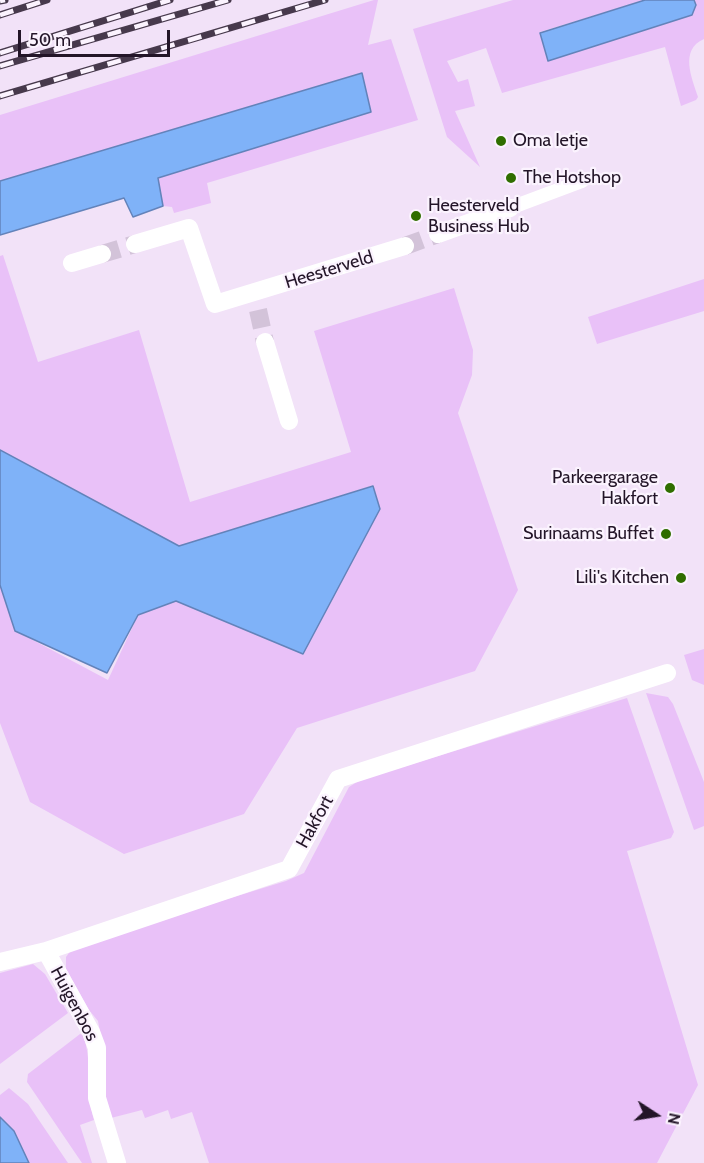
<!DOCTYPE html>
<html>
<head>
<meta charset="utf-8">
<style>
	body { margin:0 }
	#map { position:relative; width:704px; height:1163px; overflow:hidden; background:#f2e2f8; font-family:Cabin,sans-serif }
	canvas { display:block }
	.north { position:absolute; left:626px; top:1085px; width:60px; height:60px; -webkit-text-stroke:4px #fbf3fe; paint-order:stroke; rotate:102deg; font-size:16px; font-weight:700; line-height:24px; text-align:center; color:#231528 }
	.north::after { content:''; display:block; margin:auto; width:21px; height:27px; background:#231528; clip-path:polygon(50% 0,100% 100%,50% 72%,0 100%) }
	.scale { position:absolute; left:18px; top:30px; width:152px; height:27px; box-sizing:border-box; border:3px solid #231528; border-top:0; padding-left:8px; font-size:18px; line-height:21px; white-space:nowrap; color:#231528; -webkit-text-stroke:4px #fbf3fe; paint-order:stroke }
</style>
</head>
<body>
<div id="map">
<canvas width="704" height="1163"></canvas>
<div class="north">N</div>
<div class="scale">50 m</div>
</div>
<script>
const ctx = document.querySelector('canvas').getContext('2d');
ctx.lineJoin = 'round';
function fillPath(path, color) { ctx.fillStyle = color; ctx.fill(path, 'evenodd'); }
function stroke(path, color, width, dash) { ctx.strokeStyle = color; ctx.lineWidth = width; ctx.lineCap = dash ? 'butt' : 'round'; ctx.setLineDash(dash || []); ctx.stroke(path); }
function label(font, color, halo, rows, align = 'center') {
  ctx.font = font + ' Cabin,sans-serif'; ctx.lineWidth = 4.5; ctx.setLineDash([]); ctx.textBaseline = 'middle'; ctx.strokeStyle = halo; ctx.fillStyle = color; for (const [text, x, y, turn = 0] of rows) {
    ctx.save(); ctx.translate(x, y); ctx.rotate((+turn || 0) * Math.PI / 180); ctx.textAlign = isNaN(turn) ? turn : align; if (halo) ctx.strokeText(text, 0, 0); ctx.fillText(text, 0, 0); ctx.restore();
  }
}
fillPath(new Path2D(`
	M374,0H378L368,45L391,39L418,120L207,183L211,203L174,213L172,207L163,206L158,178L370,112L362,74L0,181V115Z
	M513,0H645L540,32L548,61L696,5L694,0H704V39C679,50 692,78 698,97L696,100L681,106L665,47L502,93L486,48L447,61L458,82L468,79L475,106L455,111L480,167L447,137L413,29Z
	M3,255L38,362L139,330L190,502L351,452L314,331L454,288L473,350L472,375L458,413L518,590L475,671L297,728L244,814L124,854L30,802L0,723V585L16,631L108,680L138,615L176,601L303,654L372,486L179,546L0,450V256Z
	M704,279V311L597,344L588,317Z
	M704,649V685L692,680L684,655Z
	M646,693L668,697L673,704L704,782V826L694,830Z
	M627,698L674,832L671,838L627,851L698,1085L657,1163H209L192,1112L171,1119L168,1110L145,1118L142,1110L111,1118L105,1096L106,1063L98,1021L89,1010L66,969V957L74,946L286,881L304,873L349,787L360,780Z
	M33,964L45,974L68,1013L0,1064V973Z
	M80,1034L83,1035C93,1063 86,1092 94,1120L80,1125L92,1163H82L27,1082L28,1074Z
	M9,1088L28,1104L68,1163H29L14,1131L0,1117V1095Z`), '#e9c1f8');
const water = new Path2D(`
	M645,0H694L696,5L692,15L548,61L540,33Z
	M362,73L371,112L158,178L163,206L133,217L124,198L0,235V181Z
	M0,450L179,546L373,486L380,509L303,654L176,601L138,615L107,673L15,631L0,585Z
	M0,1117L14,1131L29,1163H0Z`);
fillPath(water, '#7fb2f8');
stroke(water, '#6383ba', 1.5);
stroke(new Path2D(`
	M405,246L438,234
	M102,254L135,244
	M258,310L265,342`), '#d3c3d9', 18, [18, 9]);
stroke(new Path2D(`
	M510,208L582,181`), '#fff', 14);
stroke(new Path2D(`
	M438,234L510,208
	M135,244L189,228L215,304L405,246
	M72,263L102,254
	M265,342L289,421
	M46,951L91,1032L97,1048V1098L117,1163
	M0,962L46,951L289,869L338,779L667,673`), '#fff', 18);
const rail = new Path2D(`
	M0,1L5,0
	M0,15L47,0
	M0,53L170,0
	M0,66L228,0
	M0,96L325,0`);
stroke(rail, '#47394c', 7);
stroke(rail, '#fbf3fe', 4.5, [14]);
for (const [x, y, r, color] of [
	[501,141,6,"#306e00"],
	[511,178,6,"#306e00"],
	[416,216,6,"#306e00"],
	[670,488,6,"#306e00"],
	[666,534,6,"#306e00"],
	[681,578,6,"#306e00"]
]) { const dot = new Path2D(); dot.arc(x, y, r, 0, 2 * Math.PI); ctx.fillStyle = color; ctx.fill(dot); stroke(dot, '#fbf3fe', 2); }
label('18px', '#231528', '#fbf3fe', [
	["Oma Ietje",513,141],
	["The Hotshop",523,178],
	["Heesterveld",428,206],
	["Business Hub",428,227],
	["Parkeergarage",658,478,"right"],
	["Hakfort",658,499,"right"],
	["Surinaams Buffet",654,534,"right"],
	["Lili's Kitchen",669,578,"right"]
], 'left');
label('18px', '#231528', '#fbf3fe', [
	["Heesterveld",329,270,-17],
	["Hakfort",315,822,-61],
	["Huigenbos",74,1004,62]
]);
</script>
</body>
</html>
